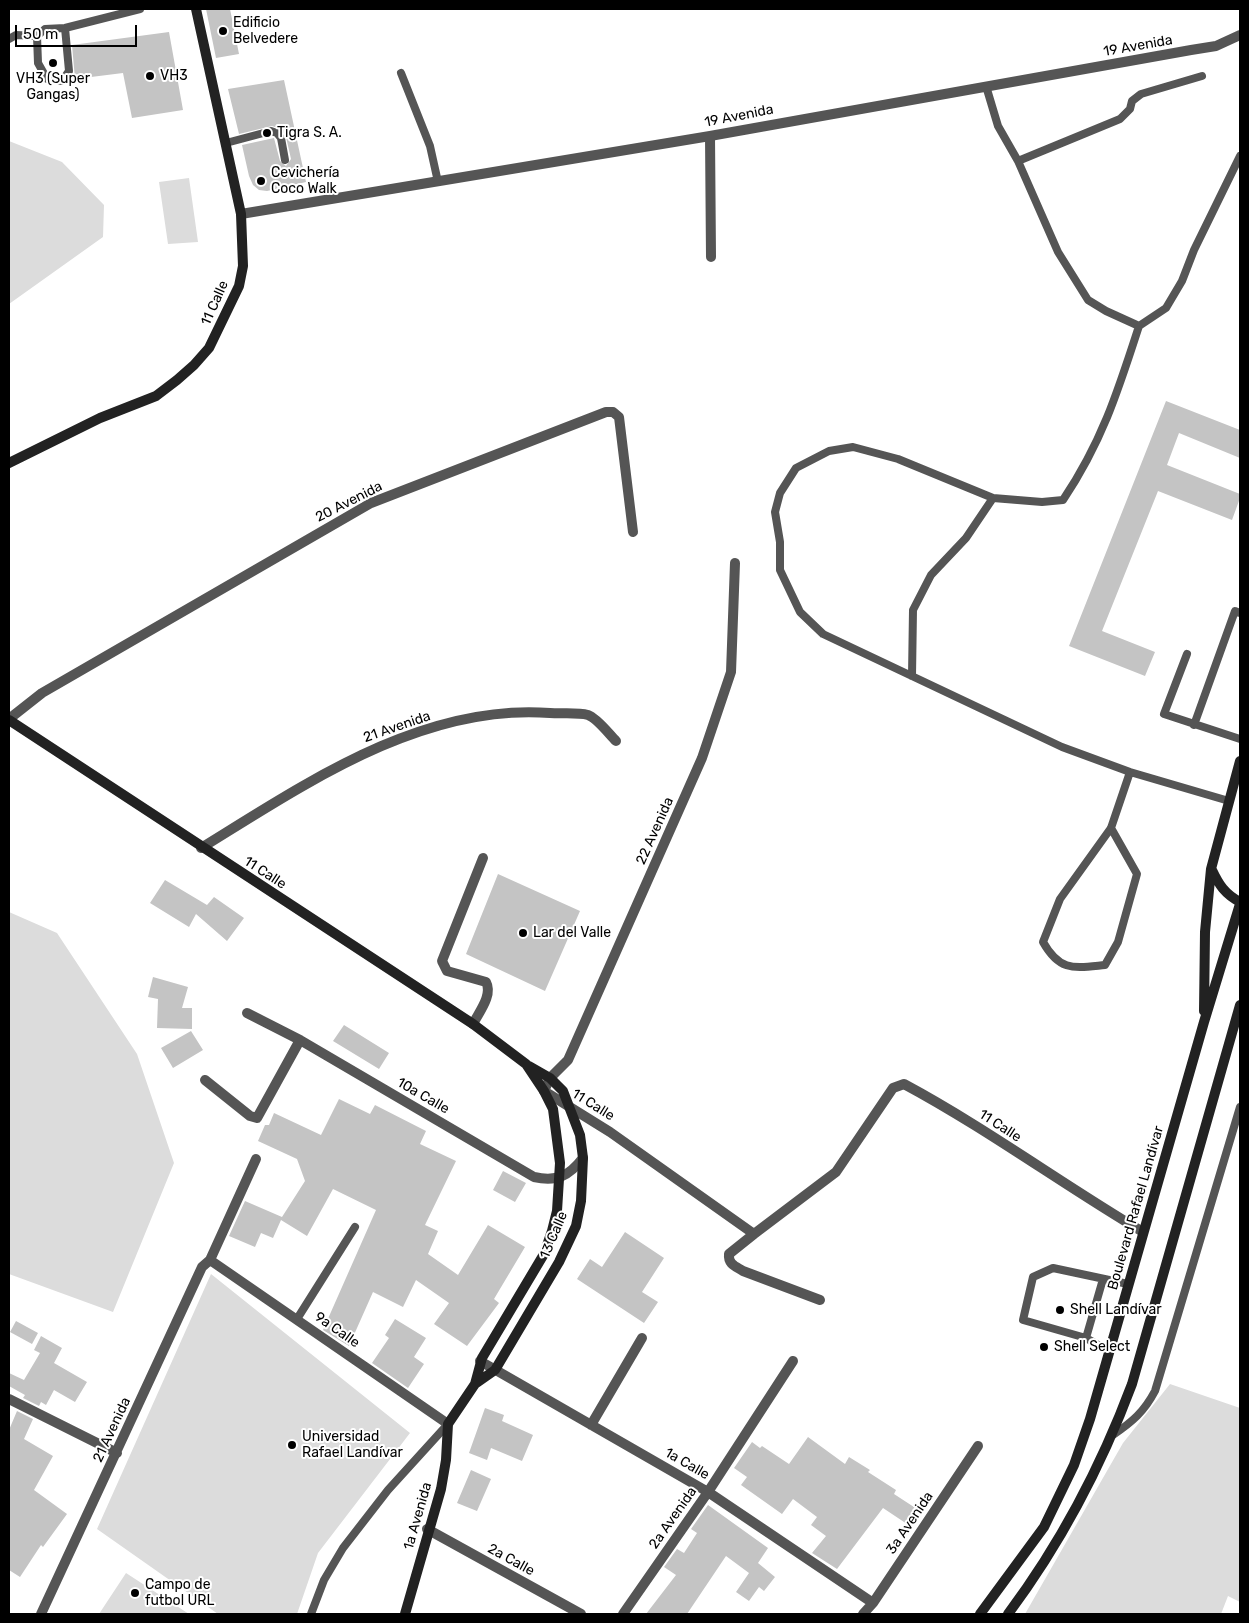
<!DOCTYPE html>
<html>
<head>
<meta charset="utf-8">
<style>
	body { margin:0 }
	#map { position:relative; width:1249px; height:1623px; overflow:hidden; background:#fff; font-family:Rubik,sans-serif }
	canvas { display:block }
	.frame { position:absolute; inset:0; border:10px solid #000; pointer-events:none }
	.scale { position:absolute; left:15px; top:25px; width:122px; height:22px; box-sizing:border-box; border:2px solid #000; border-top:0; padding-left:6px; font-size:15px; line-height:18px; white-space:nowrap; color:#000; -webkit-text-stroke:4px #fff; paint-order:stroke }
</style>
</head>
<body>
<div id="map">
<canvas width="1249" height="1623"></canvas>
<div class="frame"></div>
<div class="scale">50 m</div>
</div>
<script>
const ctx = document.querySelector('canvas').getContext('2d');
ctx.lineJoin = 'round';
function fillPath(path, color) { ctx.fillStyle = color; ctx.fill(path, 'evenodd'); }
function stroke(path, color, width, dash) { ctx.strokeStyle = color; ctx.lineWidth = width; ctx.lineCap = dash ? 'butt' : 'round'; ctx.setLineDash(dash || []); ctx.stroke(path); }
function label(font, color, halo, rows, align = 'center') {
  ctx.font = font + ' Rubik,sans-serif'; ctx.lineWidth = 4; ctx.setLineDash([]); ctx.textBaseline = 'middle'; ctx.strokeStyle = halo; ctx.fillStyle = color; for (const [text, x, y, turn = 0] of rows) {
    ctx.save(); ctx.translate(x, y); ctx.rotate((+turn || 0) * Math.PI / 180); ctx.textAlign = isNaN(turn) ? turn : align; if (halo) ctx.strokeText(text, 0, 0); ctx.fillText(text, 0, 0); ctx.restore();
  }
}
fillPath(new Path2D(`
	M9,141L62,162L104,205L103,237L9,304Z
	M189,178L198,242L168,244L159,182Z
	M9,912L57,933L137,1054L174,1163L113,1312L9,1274Z
	M211,1274L410,1433L318,1553L297,1614H218L97,1529Z
	M1170,1384L1240,1408V1602L1228,1596L1221,1614H1025L1123,1443Z
	M126,1573L189,1614H99Z`), '#dcdcdc');
fillPath(new Path2D(`
	M206,9H230L239,54L216,58Z
	M169,32L183,110L132,118L123,73L75,79L72,45Z
	M284,80L306,182L267,191L259,190L253,185L249,176L242,145L274,138L280,161L286,166L291,159L286,137L281,129L272,126L239,134L228,89Z
	M1166,401L1240,430V458L1179,433L1167,465L1240,494V498L1232,520L1158,491L1102,631L1155,652L1145,676L1069,646Z
	M498,874L580,911L545,991L466,954Z
	M165,880L207,905L214,897L244,918L227,941L196,914L189,927L150,903Z
	M153,977L188,987L182,1008H192V1029L157,1028L158,999L148,997Z
	M344,1025L389,1053L379,1069L333,1041Z
	M191,1031L203,1050L173,1068L161,1048Z
	M339,1099L370,1114L375,1105L426,1131L420,1144L456,1161L425,1225L438,1231L428,1254L458,1275L488,1225L525,1247L494,1299L499,1303L467,1346L434,1324L449,1303L416,1280L403,1307L373,1292L349,1346L323,1330L376,1210L333,1189L307,1236L281,1220L273,1238L261,1233L255,1247L229,1236L245,1201L282,1217L305,1181L297,1159L258,1141L265,1125H269L274,1113L321,1135Z
	M503,1171L526,1183L515,1202L493,1190Z
	M625,1232L664,1258L642,1292L658,1302L644,1323L577,1279L590,1259L602,1267Z
	M395,1319L426,1338L414,1357L424,1364L408,1388L372,1363L389,1338L385,1335Z
	M16,1321L38,1333L32,1344L10,1332Z
	M41,1336L62,1348L54,1363L87,1382L75,1402L54,1390L46,1405L41,1402L39,1406L23,1398L25,1395L9,1386V1373L24,1380L40,1353L34,1350Z
	M485,1408L504,1415L502,1421L533,1435L522,1461L491,1448L487,1460L469,1453Z
	M17,1411L33,1419L24,1439L53,1456L34,1490L67,1514L43,1547L41,1545L20,1577L9,1570V1430Z
	M808,1437L845,1464L849,1457L870,1470L868,1472L896,1490L894,1494L917,1509L907,1524L883,1508L837,1569L812,1553L826,1536L811,1525L817,1517L793,1499L782,1514L741,1485L747,1477L734,1468L752,1442L760,1448L762,1446L789,1464Z
	M471,1470L491,1479L477,1511L457,1503Z
	M708,1505L768,1548L758,1563L775,1577L764,1591L759,1587L749,1601L736,1592L749,1573L726,1556L687,1614H646L676,1575L664,1567L677,1549L684,1553L697,1533L691,1529Z`), '#c4c4c4');
stroke(new Path2D(`
	M65,28L69,71L62,81L47,79L38,63L37,36L45,29L65,28L140,9
	M9,39L16,35L37,36
	M401,73L430,146L438,182
	M986,86L998,126L1018,161L1058,252L1088,300L1106,311L1139,326L1166,308L1182,281L1194,250L1240,156
	M226,143L271,131L277,133L281,138L285,160
	M1018,161L1120,119L1130,109L1132,101L1141,94L1202,76
	M1139,326C1118,391 1102,442 1063,500L1042,502L993,498L898,459L853,447L829,451L796,468L780,493L775,512L780,542V570L800,612L823,634L1062,747L1130,772L1229,801
	M1187,654L1164,714L1240,739
	M912,676L913,610L931,575L966,538L993,498
	M1194,725L1235,611L1240,613
	M1111,828L1137,874L1118,942L1105,965C1074,968 1060,972 1043,942L1060,899L1111,828L1130,772
	M297,1319L355,1227
	M1086,1338L1103,1279
	M1110,1352L1086,1338L1023,1320L1033,1277L1053,1268L1128,1284
	M1113,1435C1132,1422 1144,1412 1155,1391L1240,1107
	M311,1614L324,1580L343,1548L388,1490L448,1424`), '#555', 8);
stroke(new Path2D(`
	M710,136L711,257
	M241,214L710,136L1191,50L1216,46L1240,35
	M735,563L731,672L702,758L568,1060L550,1078L544,1091L610,1132L754,1234L836,1172L893,1088L904,1084C986,1128 1062,1184 1143,1232
	M9,719L42,693L371,503L606,412H613L619,417L633,532
	M201,848C305,784 422,703 550,713C562,714 577,712 588,715C597,718 609,734 616,741
	M247,1013L300,1040L534,1177C557,1182 569,1176 583,1158
	M473,1024C479,1012 493,995 486,982L447,971L442,961L483,858
	M205,1080L250,1116L257,1118L300,1040
	M754,1234L729,1254C728,1264 735,1266 743,1271L820,1300
	M210,1260L448,1424
	M480,1361L708,1492L873,1603
	M9,1399L117,1453
	M591,1425L642,1338
	M427,1529L581,1614
	M41,1614L202,1267L210,1260L256,1159
	M623,1614L708,1492L793,1361
	M863,1614L873,1603L978,1446`), '#555', 10);
stroke(new Path2D(`
	M9,463L100,418L156,396L177,380L194,365L209,348L239,286L243,266L241,214L196,9
	M9,720L473,1024L526,1064L544,1091L553,1109L560,1163L557,1211L552,1231L544,1254L482,1358L475,1384
	M1212,870C1219,885 1225,894 1240,902
	M1204,1011L1205,932L1211,869L1240,761
	M405,1614L441,1489L446,1460L448,1424L475,1384L495,1370L559,1262L576,1226L581,1201L583,1158L580,1135L563,1091L550,1078L529,1066
	M980,1614L1044,1527L1074,1465L1090,1419L1204,1022L1240,904
	M1008,1614C1061,1543 1101,1467 1132,1384L1240,1005`), '#222', 10);
for (const [x, y, r, color] of [
	[223,31,5,"#000"],
	[53,63,5,"#000"],
	[150,76,5,"#000"],
	[267,133,5,"#000"],
	[261,181,5,"#000"],
	[523,933,5,"#000"],
	[1060,1310,5,"#000"],
	[1044,1347,5,"#000"],
	[292,1445,5,"#000"],
	[135,1593,5,"#000"]
]) { const dot = new Path2D(); dot.arc(x, y, r, 0, 2 * Math.PI); ctx.fillStyle = color; ctx.fill(dot); stroke(dot, '#fff', 2); }
label('14px', '#000', '#fff', [
	["Edificio",233,23],
	["Belvedere",233,39],
	["VH3",160,76],
	["VH3 (Super",53,79,"center"],
	["Gangas)",53,95,"center"],
	["Tigra S. A.",277,133],
	["Cevichería",271,173],
	["Coco Walk",271,189],
	["Lar del Valle",533,933],
	["Shell Landívar",1070,1310],
	["Shell Select",1054,1347],
	["Universidad",302,1437],
	["Rafael Landívar",302,1453],
	["Campo de",145,1585],
	["futbol URL",145,1601]
], 'left');
label('14px', '#000', '#fff', [
	["19 Avenida",1138,46,-10],
	["19 Avenida",739,116,-11],
	["11 Calle",215,303,-66],
	["20 Avenida",349,502,-27],
	["21 Avenida",397,727,-19],
	["22 Avenida",655,831,-66],
	["11 Calle",265,873,33],
	["10a Calle",423,1096,30],
	["11 Calle",593,1105,32],
	["11 Calle",1000,1126,33],
	["Boulevard Rafael Landívar",1136,1208,-74],
	["13 Calle",554,1235,-67],
	["9a Calle",337,1330,35],
	["21 Avenida",112,1430,-65],
	["1a Calle",687,1464,30],
	["1a Avenida",418,1516,-74],
	["2a Avenida",673,1518,-55],
	["3a Avenida",910,1523,-56],
	["2a Calle",511,1560,29]
]);
</script>
</body>
</html>
